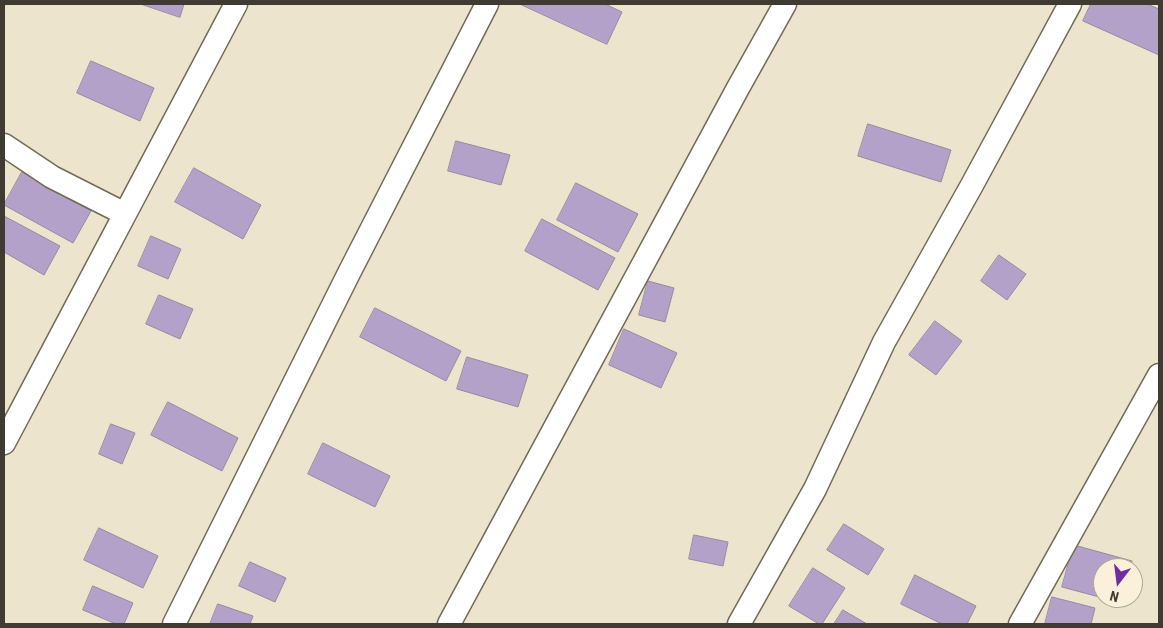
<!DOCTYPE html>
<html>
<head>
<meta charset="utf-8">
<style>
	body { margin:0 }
	#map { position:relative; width:1163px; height:628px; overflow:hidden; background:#ede4cd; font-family:"Roboto Condensed",sans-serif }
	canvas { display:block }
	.frame { position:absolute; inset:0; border:5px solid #3f3b32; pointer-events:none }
	.north { position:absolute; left:1093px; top:558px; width:50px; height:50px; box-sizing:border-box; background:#fbf1da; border:1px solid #b0a897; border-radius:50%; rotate:195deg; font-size:14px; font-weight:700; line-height:20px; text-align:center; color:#3f3b32 }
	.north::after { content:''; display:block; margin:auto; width:18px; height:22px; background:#6f2da2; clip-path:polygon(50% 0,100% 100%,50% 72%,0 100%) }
</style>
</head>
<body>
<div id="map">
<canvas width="1163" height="628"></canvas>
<div class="frame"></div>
<div class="north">N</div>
</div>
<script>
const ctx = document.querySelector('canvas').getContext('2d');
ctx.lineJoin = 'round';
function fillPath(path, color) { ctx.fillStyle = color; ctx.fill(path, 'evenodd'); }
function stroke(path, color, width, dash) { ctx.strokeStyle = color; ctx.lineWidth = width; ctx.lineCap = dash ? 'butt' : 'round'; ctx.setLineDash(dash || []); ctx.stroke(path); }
const building = new Path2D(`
	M141,4H184L180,17Z
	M520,4H605L622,12L607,44Z
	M1091,4H1147L1159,9V55L1083,21Z
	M91,61L154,88L140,121L77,93Z
	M868,124L951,150L941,182L858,156Z
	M456,141L510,155L501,185L448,171Z
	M194,168L261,205L243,239L175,202Z
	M22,172L91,211L73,243L4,205Z
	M576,183L638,214L618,252L557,220Z
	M4,216L60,246L44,275L4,252Z
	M542,219L615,258L598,290L525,251Z
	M151,236L181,249L168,279L138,266Z
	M999,255L1026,274L1007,300L981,281Z
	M648,281L674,288L665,322L639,315Z
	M159,295L193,309L180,339L146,324Z
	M375,308L461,351L446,381L360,337Z
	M935,321L962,341L936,375L909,355Z
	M624,329L677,353L661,388L609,365Z
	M467,357L528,375L518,407L457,389Z
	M168,402L238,438L222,471L151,435Z
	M111,424L135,433L122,464L99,454Z
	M323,443L390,476L375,507L308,474Z
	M844,524L884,549L868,575L827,550Z
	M99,528L158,556L143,588L84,560Z
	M694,535L728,542L723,566L689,559Z
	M1074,545L1132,561L1130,568H1103V598L1062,587Z
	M250,562L286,578L275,602L239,586Z
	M813,568L845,588L822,624H819L789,606Z
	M915,575L976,606L967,624H942L901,604Z
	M93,586L133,603L124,624H116L83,610Z
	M1052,597L1095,608L1091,624H1045Z
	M218,604L253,616L250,624H210Z
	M843,610L867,624H834Z`);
fillPath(building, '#b4a1ca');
stroke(building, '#948b9f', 1);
const minor = new Path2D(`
	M4,145L52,177L125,214
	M4,443L236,4
	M174,624L349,273L487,4
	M449,624L738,88L785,4
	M739,624L815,489L884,342L972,185L1070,4
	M1020,624L1159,375`);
stroke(minor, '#726a56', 25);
stroke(minor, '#fff', 22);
</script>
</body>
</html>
